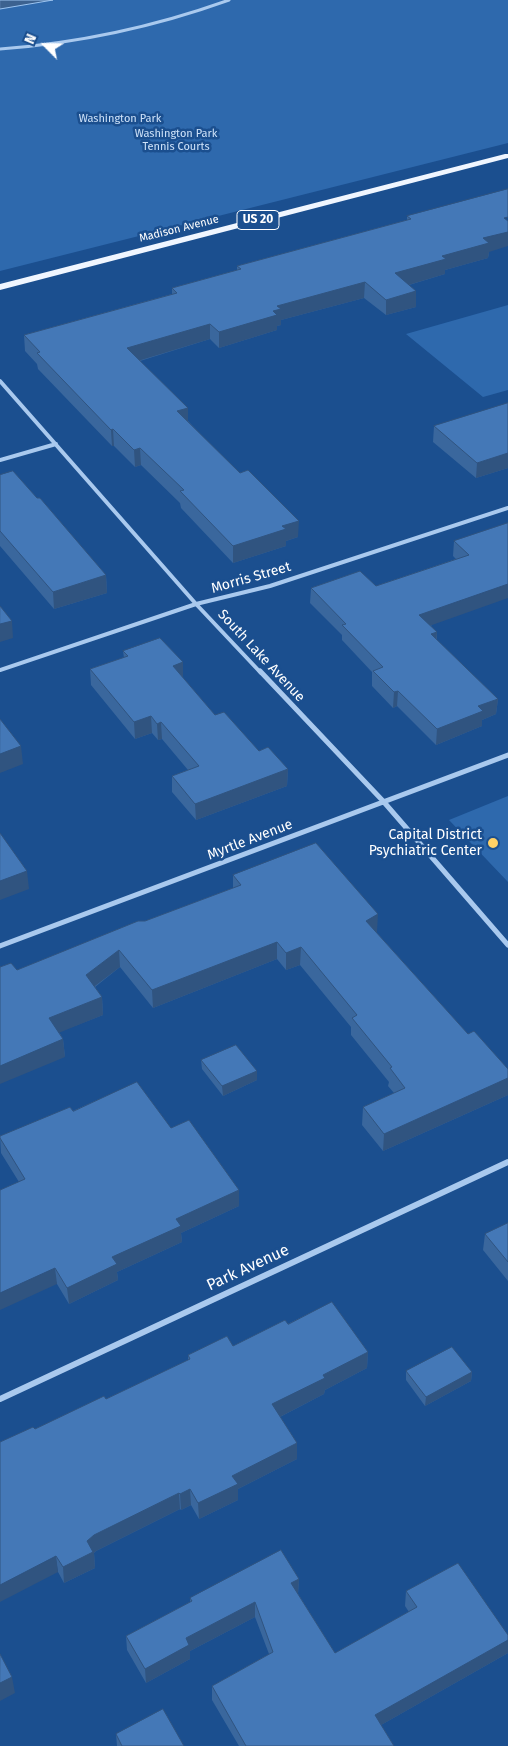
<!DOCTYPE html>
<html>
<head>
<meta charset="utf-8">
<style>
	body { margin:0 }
	#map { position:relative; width:508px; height:1746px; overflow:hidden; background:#1b4f8f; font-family:"Fira Sans",sans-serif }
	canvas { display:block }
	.north { position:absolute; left:20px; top:20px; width:50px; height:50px; -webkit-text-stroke:4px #1b4f8f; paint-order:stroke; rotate:293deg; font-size:14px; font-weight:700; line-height:20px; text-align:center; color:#fff }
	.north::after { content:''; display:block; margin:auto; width:18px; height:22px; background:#fff; clip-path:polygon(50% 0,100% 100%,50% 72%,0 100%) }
</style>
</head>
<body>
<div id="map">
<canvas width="508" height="1746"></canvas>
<div class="north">N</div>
</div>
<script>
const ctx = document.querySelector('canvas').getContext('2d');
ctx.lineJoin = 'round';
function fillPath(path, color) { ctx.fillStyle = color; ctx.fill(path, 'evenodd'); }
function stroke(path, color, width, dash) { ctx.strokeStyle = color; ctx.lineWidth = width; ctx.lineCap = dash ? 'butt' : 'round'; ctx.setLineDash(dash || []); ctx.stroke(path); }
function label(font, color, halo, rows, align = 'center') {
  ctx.font = font + ' "Fira Sans",sans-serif'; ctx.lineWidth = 5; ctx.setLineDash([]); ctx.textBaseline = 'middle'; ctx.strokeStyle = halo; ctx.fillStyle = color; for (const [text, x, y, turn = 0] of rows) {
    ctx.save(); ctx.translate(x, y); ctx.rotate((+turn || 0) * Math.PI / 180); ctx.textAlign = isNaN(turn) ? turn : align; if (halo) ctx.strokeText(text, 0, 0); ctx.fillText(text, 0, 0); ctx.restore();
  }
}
fillPath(new Path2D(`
	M0,0H508V143L0,271Z
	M508,305V390L483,397L406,334Z
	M508,796V882L449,820Z`), '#2e69ad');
const water = new Path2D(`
	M0,0H53L0,9Z`);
fillPath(water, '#3c6290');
stroke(water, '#9cc4f0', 1);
stroke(new Path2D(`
	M0,49C79,43 154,27 229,0`), '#a9c9ee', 3);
stroke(new Path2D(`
	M0,381L196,604L261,673
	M0,460L56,444
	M0,670L196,604L270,586L508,508`), '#a9c9ee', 4);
stroke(new Path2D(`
	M260,671L383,801L508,945
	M0,946L508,755`), '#a9c9ee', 5);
stroke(new Path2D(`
	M0,1399L508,1162`), '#a9c9ee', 6);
fillPath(new Path2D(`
	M505,154H508V158L0,290V284Z`), '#f0f6ff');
fillPath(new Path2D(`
	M407,216L489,252L488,258L445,270V274L409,285L416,307L386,315L364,298L281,320V325L277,326V330L219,348L210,339L140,361L188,408V421L298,537L286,541V546L233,563L181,508L180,503L141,465L135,467L114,446H112L38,369L37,364L25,351L24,335L172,294V288L237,270V266L407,220Z
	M508,403V468L476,478L433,442L434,426Z
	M0,475L37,498L106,575L107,593L54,609L0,546Z
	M508,523L431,626L437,632V640L498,699L496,714L482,720V726L436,745L397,706L393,708L372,686V672L342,640V635L310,603L311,588L376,586L456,559L453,556L454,541Z
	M123,651L183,678L215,715L259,751L288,769L287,786L196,820L172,792V776L188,770L162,739L158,740L152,733L135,739L91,685L90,669L124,658Z
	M233,875L377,932H376L468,1034L508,1069V1095L383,1151L362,1125L363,1107L394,1093L388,1086L389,1082L351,1035V1027L300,965L286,970L277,959L153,1008L120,967L95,987L102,997L103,1015L59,1032L63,1039L65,1057L17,970L233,888Z
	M201,1060L257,1080L223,1096L202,1069Z
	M73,1111L171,1128L239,1190V1206L181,1233L182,1242L117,1272L118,1280L69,1304L57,1284L19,1182L1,1153L0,1136Z
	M508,1223V1281L483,1250L485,1234Z
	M288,1324L368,1352L367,1368L325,1390L324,1394L280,1417L297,1443V1459L238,1489V1500L199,1519L191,1505L181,1510L180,1509L96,1551L94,1553L95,1568L64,1583L58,1572L35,1429L106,1399L188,1360V1355L233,1346Z
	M406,1371L472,1372L471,1381L425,1406L406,1380Z
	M299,1579L298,1594L335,1653L409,1612L405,1606L406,1591L508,1653L381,1725L394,1746H239L212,1700V1686L269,1654L255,1617L190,1651V1659L146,1683L127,1650L126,1636L190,1602V1598Z
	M116,1734L184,1746H117Z`), '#3a679d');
fillPath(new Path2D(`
	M508,232V246L489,252L488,258L445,270V274L395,289V273L442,256L483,238Z
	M365,282L364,298L281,320V325L277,326V330L219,348V332L273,311L277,306Z
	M416,291V307L386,315V300Z
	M210,324V339L128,364L127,348Z
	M188,408V424L177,411Z
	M113,429L114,446H112L111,430Z
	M140,448L141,465L135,467L134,450Z
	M508,453V468L476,478L477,463Z
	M299,521L298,537L286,541V546L233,563V546L282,526Z
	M106,575L107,593L54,609L53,592Z
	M508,584V598L418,630L419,615Z
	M12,621L13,638L0,642V624Z
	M437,632L436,647L431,634Z
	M183,662V679L173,666Z
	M398,691L397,706L393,708L394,692Z
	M498,699L496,714L482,720V726L436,745L437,729L478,706Z
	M151,716L152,733L135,739L134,722Z
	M161,722L162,739L158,740L157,724Z
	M21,746L23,764L0,773V754Z
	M288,769L287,786L196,820L195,804Z
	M27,871L29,889L0,900V881Z
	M378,914L377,932L365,938L366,921Z
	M277,942V959L153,1008L152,990Z
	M301,947L300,965L286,970V953Z
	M119,950L120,967L87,992L86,975Z
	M102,997L103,1015L51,1036L49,1018Z
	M63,1039L65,1057L0,1084V1066Z
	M257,1071V1080L223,1096L222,1086Z
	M508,1078V1095L383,1151L384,1134Z
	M239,1190V1206L181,1233L182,1242L117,1272L118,1280L69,1304L67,1288L112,1257L176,1219Z
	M55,1268L57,1284L0,1310V1293Z
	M368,1352L367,1368L325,1390L324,1394L272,1421V1404L323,1375Z
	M472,1372L471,1381L425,1406L426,1397Z
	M297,1443V1459L238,1489V1500L199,1519L198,1503L232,1476Z
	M190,1489L191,1505L181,1510L180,1494Z
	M179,1493L180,1509L96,1551L94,1553L95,1568L64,1583L63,1567L87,1541L94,1535Z
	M56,1556L58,1572L0,1602V1585Z
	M299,1579L298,1593L291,1598V1583Z
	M255,1602V1617L190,1651V1659L146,1683L145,1669L186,1638Z
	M508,1640V1653L374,1729L375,1715Z
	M12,1677L15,1693L0,1701V1683Z`), '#305480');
const building = new Path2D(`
	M508,189V217L504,218L508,221V232L483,238L489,243L442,256L446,259L395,273L416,291L386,300L365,282L277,306L281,309L273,311L277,315L219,332L210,324L127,348L188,408L177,411L240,473L248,470L299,521L282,526L286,529L233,546L180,491L184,490L140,448L134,450L113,429L111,430L37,353L40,352L24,335L177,293L172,288L241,269L237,266L411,219L407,216Z
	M508,403V453L477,463L434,426Z
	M13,471L37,498H40L106,575L53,592L0,531V475Z
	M508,523V584L419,615L437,632L431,634L498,699L478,706L483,711L437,729L398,691L394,692L373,671L383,667L342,625L346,624L311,588L360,571L376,586L469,555L454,541Z
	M0,606L12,621L0,624Z
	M160,638L183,662L173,666L215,715L224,712L259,751L268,747L288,769L195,804L172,776L199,766L161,722L157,724L151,716L134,722L90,669L128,656L123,651Z
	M0,719L21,746L0,754Z
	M0,833L27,871L0,881Z
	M316,843L378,914L366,921L468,1034L474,1031L508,1069V1078L384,1134L363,1107L405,1088L390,1068L392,1067L352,1018L357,1015L301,947L286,953L277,942L152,990L119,950L86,975L102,997L49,1018L63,1039L0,1066V967L11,963L17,970L138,921H145L241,885L233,875Z
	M236,1045L257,1071L222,1086L201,1060Z
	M137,1082L171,1128L189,1120L239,1190L176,1219L181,1226L112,1257L117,1264L67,1288L55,1268L0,1293V1190L25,1179L0,1138V1136L70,1107L73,1111Z
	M508,1223V1262L485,1234Z
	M332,1302L368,1352L323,1375L325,1378L272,1404L297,1443L232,1476L238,1484L198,1503L190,1489L180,1494L179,1493L94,1535L87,1541L93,1552L63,1567L56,1556L0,1585V1442L33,1427L35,1429L104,1396L106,1399L190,1359L188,1355L227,1336L233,1346L285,1320L288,1324Z
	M452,1347L472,1372L426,1397L406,1371Z
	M281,1550L299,1579L291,1583L335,1653L417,1607L406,1591L458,1563L508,1635V1640L375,1715L394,1746H246L212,1686L273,1652L255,1602L186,1638L189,1645L145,1669L126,1636L192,1601L190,1598Z
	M0,1654L12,1677L0,1683Z
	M163,1709L184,1746H122L116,1734Z`);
fillPath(building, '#4478b7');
stroke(building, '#305480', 1);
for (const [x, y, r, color] of [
	[493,843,6,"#ffd166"]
]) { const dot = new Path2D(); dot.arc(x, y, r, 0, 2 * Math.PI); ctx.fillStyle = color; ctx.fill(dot); stroke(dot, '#1b4f8f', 2); }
label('11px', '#cfe3fa', '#1b4f8f', [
	["Washington Park",120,119],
	["Washington Park",176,134],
	["Tennis Courts",176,147]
]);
label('11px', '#fff', '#1b4f8f', [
	["Madison Avenue",179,229,-14]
]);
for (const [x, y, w] of [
	[258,220,42]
]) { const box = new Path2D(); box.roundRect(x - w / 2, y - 9.5, w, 19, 4); ctx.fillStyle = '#1b4f8f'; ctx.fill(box); stroke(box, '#fff', 1); }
label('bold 12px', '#fff', null, [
	["US 20",258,220]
]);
label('14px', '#fff', '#1b4f8f', [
	["Morris Street",251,578,-16],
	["South Lake Avenue",261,656,47],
	["Myrtle Avenue",250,840,-21]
]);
label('14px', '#fff', '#1b4f8f', [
	["Capital District",482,835],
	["Psychiatric Center",482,851]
], 'right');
label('16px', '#fff', '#1b4f8f', [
	["Park Avenue",248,1268,-25]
]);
</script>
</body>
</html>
